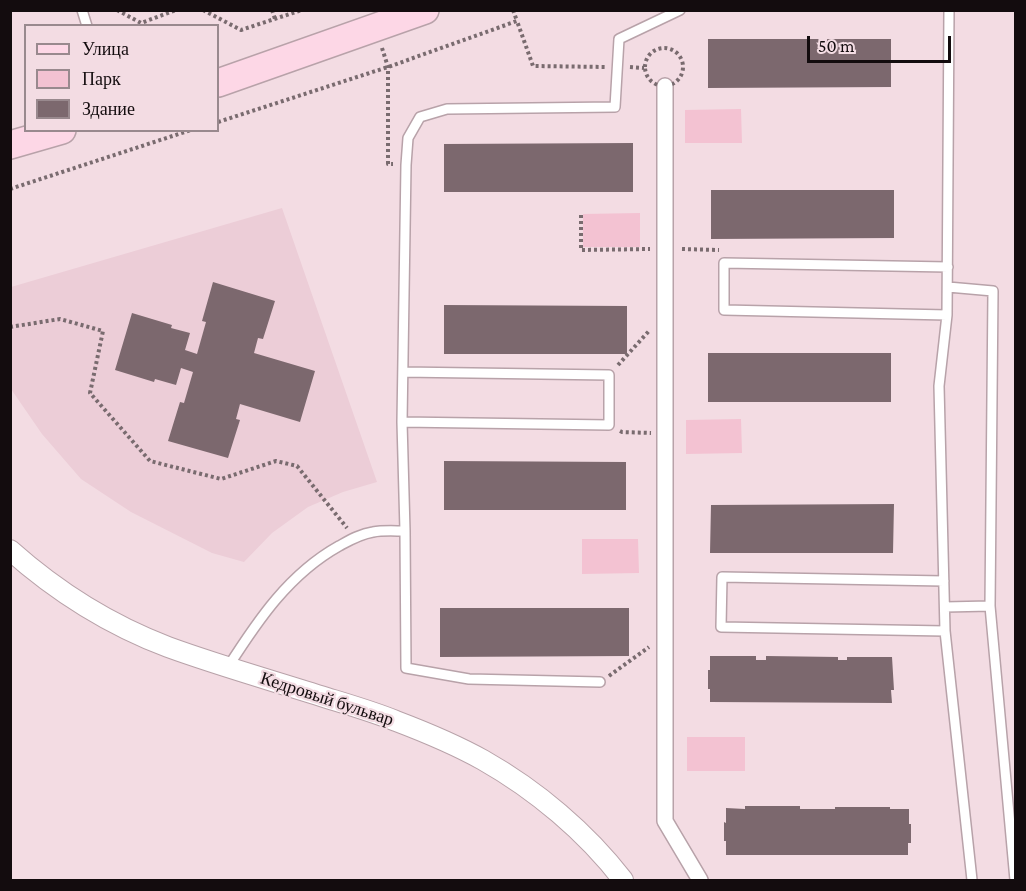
<!DOCTYPE html>
<html>
<head>
<meta charset="utf-8">
<style>
	body { margin:0 }
	#map { position:relative; width:1026px; height:891px; overflow:hidden; background:#f3dce3; font-family:"Crimson Pro",serif }
	canvas { display:block }
	.frame { position:absolute; inset:0; border:12px solid #130c0e; pointer-events:none }
	.legend { position:absolute; left:24px; top:24px; width:195px; height:108px; box-sizing:border-box; background:#f3dce3; border:2px solid #99898e; margin:0; padding:8px 10px; list-style:none; font-size:18px; color:#130c0e }
	.legend li { display:flex; align-items:center; gap:12px; height:30px }
	.legend b { width:30px; border:2px solid #99898e }
	.scale { position:absolute; left:807px; top:36px; width:144px; height:27px; box-sizing:border-box; border:3px solid #130c0e; border-top:0; padding-left:8px; font-size:18px; line-height:21px; white-space:nowrap; color:#130c0e; -webkit-text-stroke:4px #f3dce3; paint-order:stroke }
</style>
</head>
<body>
<div id="map">
<canvas width="1026" height="891"></canvas>
<div class="frame"></div>
<ul class="legend">
<li><b style="height:8px;background:#fdd7e6"></b>Улица</li>
<li><b style="height:16px;background:#f3c2d2"></b>Парк</li>
<li><b style="height:16px;background:#7c686e"></b>Здание</li>
</ul>
<div class="scale">50 m</div>
</div>
<script>
const ctx = document.querySelector('canvas').getContext('2d');
ctx.lineJoin = 'round';
function fillPath(path, color) { ctx.fillStyle = color; ctx.fill(path, 'evenodd'); }
function stroke(path, color, width, dash) { ctx.strokeStyle = color; ctx.lineWidth = width; ctx.lineCap = dash ? 'butt' : 'round'; ctx.setLineDash(dash || []); ctx.stroke(path); }
function label(font, color, halo, rows, align = 'center') {
  ctx.font = font + ' "Crimson Pro",serif'; ctx.lineWidth = 4.5; ctx.setLineDash([]); ctx.textBaseline = 'middle'; ctx.strokeStyle = halo; ctx.fillStyle = color; for (const [text, x, y, turn = 0] of rows) {
    ctx.save(); ctx.translate(x, y); ctx.rotate((+turn || 0) * Math.PI / 180); ctx.textAlign = isNaN(turn) ? turn : align; if (halo) ctx.strokeText(text, 0, 0); ctx.fillText(text, 0, 0); ctx.restore();
  }
}
fillPath(new Path2D(`
	M282,208L377,482L343,492L308,507L272,533L244,562L212,553L131,512L81,479L42,434L11,389V287Z`), '#eccdd7');
fillPath(new Path2D(`
	M741,109L742,143H685V110Z
	M640,213V247H583V214Z
	M741,419L742,453L686,454V420Z
	M582,539H638L639,573L582,574Z
	M687,737H745V771H687Z`), '#f3c2d2');
fillPath(new Path2D(`
	M708,39H891V87L708,88Z
	M633,143V192H444V144Z
	M711,190H894V238L711,239Z
	M213,282L275,301L263,339L258,338L254,353L315,371L300,422L240,404L236,419L240,420L228,458L168,441L180,402L184,403L193,372L181,368L176,385L155,379L154,382L115,370L132,313L172,325L171,328L190,333L185,350L197,354L206,322L202,321Z
	M444,305L627,306V354H444Z
	M708,353H891V402H708Z
	M444,461L626,462V510H444Z
	M894,504L893,553H710L711,505Z
	M440,608H629V656L440,657Z
	M710,656H756V660H766V656L838,657V660H847V657H892L894,690H891L892,703L710,702V689H708V670H710Z
	M745,806H800V809H835V807H890V809H909V824H911V843H908V855H726V841H724V822L726,823V808L745,809Z`), '#7c686e');
const service = new Path2D(`
	M82,10L87,26
	M949,10L947,315L939,386L945,631L972,880
	M948,287L993,291L990,606L1015,880
	M947,315L724,310V263L948,267
	M402,422L609,425V375L403,372
	M944,581L722,577L721,627L945,631
	M945,607L990,606
	M228,667C258,620 289,574 339,546C350,540 360,534 373,532C383,530 395,531 405,531
	M600,682L469,679L406,668L405,531L402,422L406,165L408,138L420,117L447,109L615,107L619,39L680,10`);
const pedestrian = new Path2D(`
	M665,86V821L700,880`);
const minor = new Path2D(`
	M10,550C56,591 110,625 168,647C220,666 274,681 327,698C350,705 374,712 396,721C425,732 456,745 483,760C536,790 586,832 623,880`);
const secondary = new Path2D(`
	M218,83L425,10
	M10,145L62,130`);
stroke(service, '#b8a2a9', 12);
stroke(pedestrian, '#b8a2a9', 18);
stroke(minor, '#b8a2a9', 22);
stroke(secondary, '#b8a2a9', 30);
stroke(new Path2D(`
	M117,10L141,23L176,10
	M203,10L241,30L302,10
	M272,10L275,19
	M513,10L517,21
	M382,48L388,67V164H393
	M645 67a19 19 0 1 1 38 0a19 19 0 1 1-38 0Z
	M630,67L644,68
	M218,122L388,67L517,21L533,66L605,67
	M10,189L191,130
	M581,215V250L650,249
	M682,249L719,250
	M10,327L60,319L103,331L90,393L150,461L221,479L276,461L297,466L347,528
	M618,365L649,331
	M620,431L622,432L651,433
	M609,676L649,647`), '#796b6f', 4, [3, 3]);
stroke(service, '#fff', 9);
stroke(pedestrian, '#fff', 15);
stroke(minor, '#fff', 20);
stroke(secondary, '#fdd7e6', 27);
label('18px', '#130c0e', '#f3dce3', [
	["Кедровый бульвар",327,699,18]
]);
</script>
</body>
</html>
